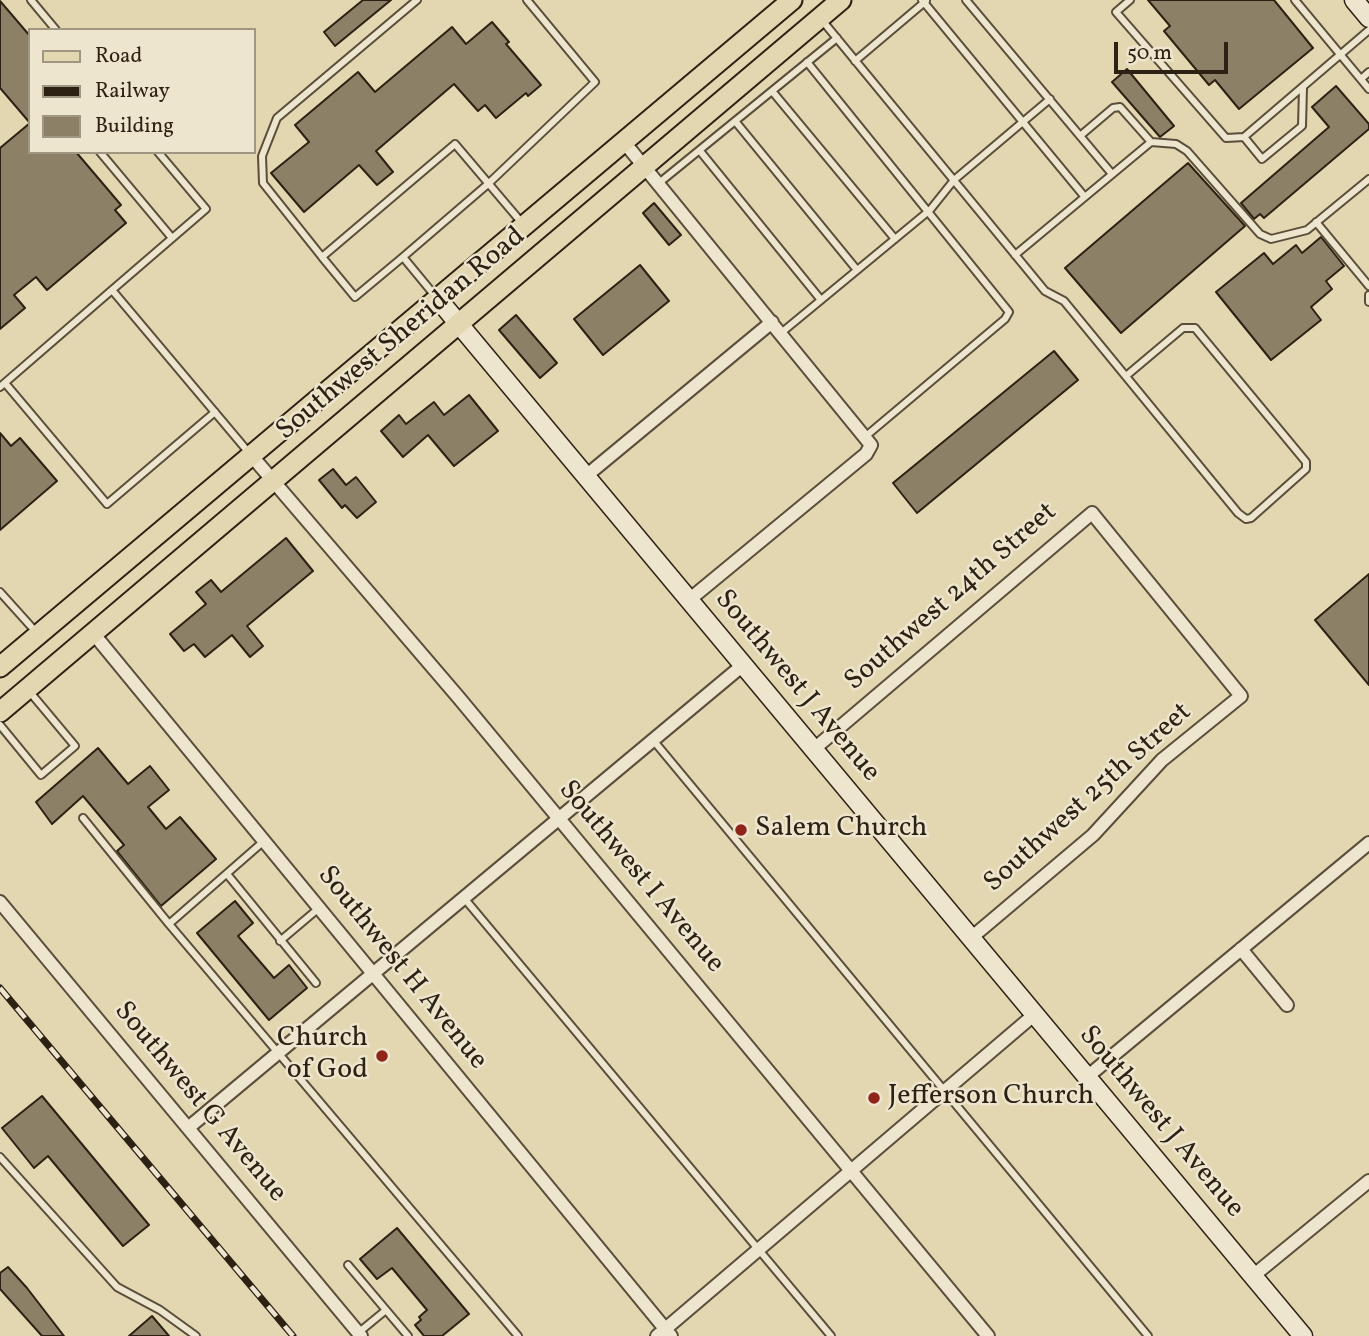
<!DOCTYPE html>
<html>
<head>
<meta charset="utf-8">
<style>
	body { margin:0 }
	#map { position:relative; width:1369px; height:1336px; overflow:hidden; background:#e3d7b2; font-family:Vollkorn,serif }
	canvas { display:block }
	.legend { position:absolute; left:28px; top:28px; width:228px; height:126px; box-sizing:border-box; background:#ede5cd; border:2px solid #a09783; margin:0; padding:9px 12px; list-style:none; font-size:21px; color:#2d2113 }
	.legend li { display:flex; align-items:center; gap:14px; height:35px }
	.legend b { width:35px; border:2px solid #a09783 }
	.scale { position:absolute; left:1114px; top:42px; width:114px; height:32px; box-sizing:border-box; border:4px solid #2d2113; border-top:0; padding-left:9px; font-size:21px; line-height:24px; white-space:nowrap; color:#2d2113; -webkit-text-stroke:5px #ede5cd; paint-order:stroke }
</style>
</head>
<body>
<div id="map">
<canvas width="1369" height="1336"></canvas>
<ul class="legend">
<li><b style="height:9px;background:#e3d7b2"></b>Road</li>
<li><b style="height:9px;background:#2d2113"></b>Railway</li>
<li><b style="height:19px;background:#8c8066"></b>Building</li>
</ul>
<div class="scale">50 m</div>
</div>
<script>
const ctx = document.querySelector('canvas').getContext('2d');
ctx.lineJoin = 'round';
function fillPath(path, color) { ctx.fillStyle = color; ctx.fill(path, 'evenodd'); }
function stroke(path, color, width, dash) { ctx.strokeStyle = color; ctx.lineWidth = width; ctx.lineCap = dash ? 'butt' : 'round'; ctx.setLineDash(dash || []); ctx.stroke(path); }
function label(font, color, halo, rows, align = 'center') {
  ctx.font = font + ' Vollkorn,serif'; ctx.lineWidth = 5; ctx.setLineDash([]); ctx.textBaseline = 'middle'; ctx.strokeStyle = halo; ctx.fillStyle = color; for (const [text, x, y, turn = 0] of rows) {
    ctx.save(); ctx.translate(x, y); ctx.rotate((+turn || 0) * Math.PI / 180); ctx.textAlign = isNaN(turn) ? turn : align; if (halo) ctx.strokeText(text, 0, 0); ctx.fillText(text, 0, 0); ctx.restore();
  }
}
const building = new Path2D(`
	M363,0H391L335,46L324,32Z
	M1148,0H1274L1313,48L1239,109L1215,80L1209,85L1164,31L1170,26Z
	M0,1L30,36V123L0,88Z
	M492,22L509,42L506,44L541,85L528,96L526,93L496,118L485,105L478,111L454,84L376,151L393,172L377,185L359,165L304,212L271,173L309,142L295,125L358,72L375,92L452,27L466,44Z
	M1127,69L1174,126L1160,137L1112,82Z
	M1336,86L1369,124V129L1264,218L1260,214L1254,219L1241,203L1329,127L1312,107Z
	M30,123V152H76L121,205L115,210L126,223L47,290L36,277L14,295L25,308L0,329V148Z
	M1188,163L1245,226L1121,333L1065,268Z
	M654,203L681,235L669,245L643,213Z
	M1321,237L1344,266L1326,281L1332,289L1311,307L1321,320L1271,360L1216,292L1264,253L1273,264L1296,245L1302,253Z
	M640,265L669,301L603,355L574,319Z
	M516,315L557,363L540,378L499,330Z
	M1054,351L1078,380L917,513L893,483Z
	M469,395L498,431L454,466L428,435L403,457L381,431L399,415L406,424L434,402L444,415Z
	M0,433L11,446L20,438L57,481L0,530Z
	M333,469L346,485L356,477L376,502L357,518L345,505L342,508L319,480Z
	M286,538L313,571L247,626L263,646L250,657L232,635L205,657L194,644L184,651L170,634L206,604L196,592L211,580L221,592Z
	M1369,574V685L1315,620Z
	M98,748L128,784L150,766L169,790L148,807L166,829L180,817L216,859L161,906L117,851L124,845L83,796L52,824L36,802Z
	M235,901L253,923L238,936L274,978L289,965L307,988L269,1020L197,933Z
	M42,1096L149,1225L123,1246L48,1156L34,1168L2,1128Z
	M397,1228L469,1314L442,1336H424L415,1325L421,1320L419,1317L427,1310L392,1268L377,1279L360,1259Z
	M8,1267L27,1288L64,1336H42L0,1289V1273Z
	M152,1316L169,1336H129Z`);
fillPath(building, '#8c8066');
stroke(building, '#2d2113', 2);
const lane = new Path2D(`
	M31,0L56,30
	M417,0L277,118L262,156L263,183L322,257L455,144L522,223
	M922,0L1084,196
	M966,0L1112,174
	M1130,0L1116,12L1226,138L1244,137L1369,30
	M1295,0L1369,89
	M821,19L1045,291L1064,301L1238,513L1246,519L1251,518L1306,469V462L1195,328H1183L1126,376
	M855,61L926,1
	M807,62L1009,312L1005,319L866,436
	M1361,79L1369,72
	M772,91L895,239
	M735,121L857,270
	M1080,136L1113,108L1120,107L1151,142
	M1244,137L1262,159L1302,126L1303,88
	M700,151L821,300
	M100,152L172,238
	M659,183L837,38
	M1316,222L1369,286
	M1015,255L1151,142L1176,144L1187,151L1260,234L1271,239L1307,230L1369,179
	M322,257L355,297L403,257L436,297
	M403,257L488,184L595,82L527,0
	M112,290L206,209L158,152
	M1369,295V302
	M781,333L930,210L954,180L1050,99
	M5,383L107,504L215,412
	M0,387L112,290L250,454
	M0,592L36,632
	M0,725L41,775L75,746L29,691
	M653,740L1148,1336
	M83,818L169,924
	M264,841L169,924L518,1336
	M227,874L316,983
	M464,898L831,1336
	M280,941L319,908
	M0,1157L117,1287L160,1310L196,1336
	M348,1265L386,1310L358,1333
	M386,1310L408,1336`);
const street = new Path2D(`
	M624,142L871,445L866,454L689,600
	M251,455L459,698L988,1336
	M586,476L772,322
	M93,633L671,1336
	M814,749L1092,513L1241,696L1162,760L1093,835L971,938
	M0,902L361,1336
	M1241,949L1287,1005
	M1087,1077L1369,843
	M188,1128L743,665
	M1253,1276L1369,1181
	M657,1336L1035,1014`);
const secondary = new Path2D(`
	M1354,0L1369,18
	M438,299L1303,1336`);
const primary = new Path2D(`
	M0,667L792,0
	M0,712L841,0`);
stroke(lane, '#5a4e3b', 10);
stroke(street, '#5a4e3b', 16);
stroke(secondary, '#2d2113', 21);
stroke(primary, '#2d2113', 23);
stroke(lane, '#ede5cd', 6);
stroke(street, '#ede5cd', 12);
stroke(secondary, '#ede5cd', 18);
stroke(primary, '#e3d7b2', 19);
const rail = new Path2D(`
	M0,988L293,1336`);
stroke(rail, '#2d2113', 7);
stroke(rail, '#ede5cd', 4.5, [13]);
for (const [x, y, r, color] of [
	[741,830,7,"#8f2418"],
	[382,1056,7,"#8f2418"],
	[874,1098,7,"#8f2418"]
]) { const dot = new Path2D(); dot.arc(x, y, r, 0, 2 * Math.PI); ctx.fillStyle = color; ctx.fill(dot); stroke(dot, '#ede5cd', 2.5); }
label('28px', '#2d2113', '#ede5cd', [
	["Southwest Sheridan Road",402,335,-40],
	["Southwest 24th Street",952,598,-41],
	["Southwest J Avenue",796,687,50],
	["Southwest 25th Street",1089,799,-42],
	["Southwest I Avenue",640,878,50],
	["Southwest H Avenue",401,969,51],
	["Southwest G Avenue",199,1103,50],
	["Southwest J Avenue",1160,1123,50]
]);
label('28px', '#2d2113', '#ede5cd', [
	["Salem Church",755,830],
	["Church",368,1040,"right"],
	["of God",368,1072,"right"],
	["Jefferson Church",888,1098]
], 'left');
</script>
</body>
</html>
